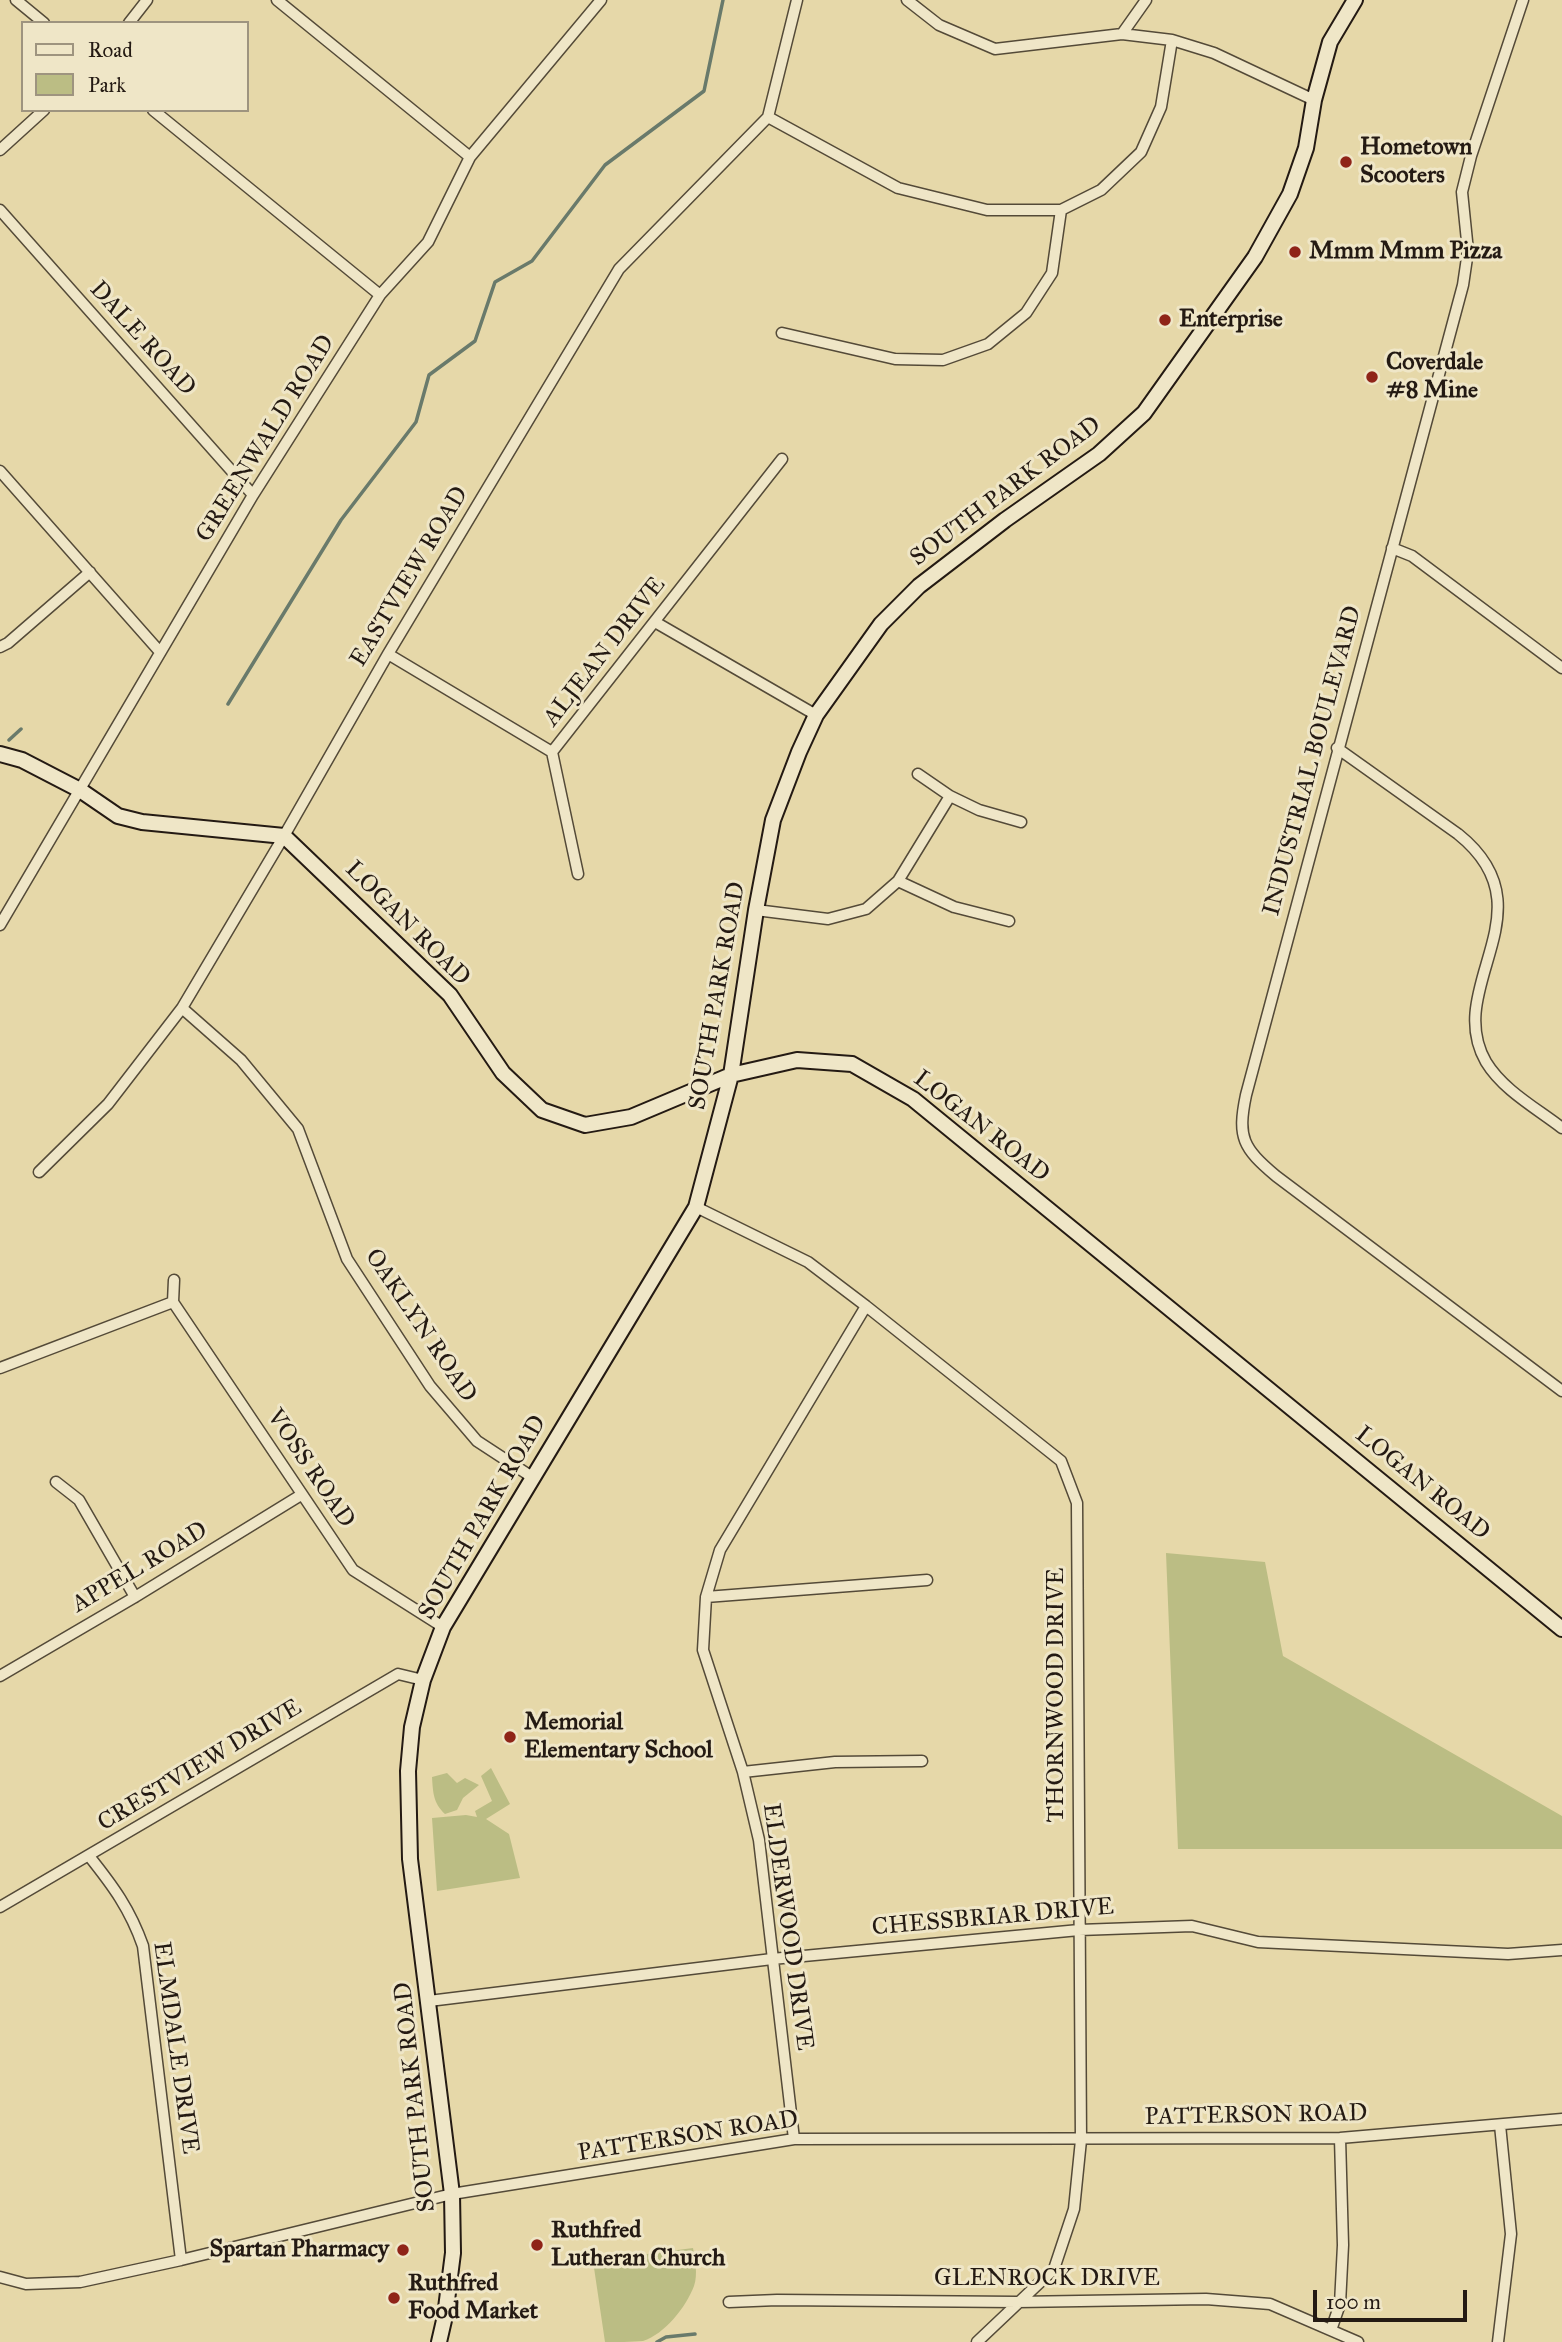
<!DOCTYPE html>
<html>
<head>
<meta charset="utf-8">
<style>
	body { margin:0 }
	#map { position:relative; width:1562px; height:2342px; overflow:hidden; background:#e6d8a9; font-family:"IM FELL Great Primer",serif }
	canvas { display:block }
	.legend { position:absolute; left:21px; top:21px; width:228px; height:91px; box-sizing:border-box; background:#efe6c7; border:2px solid #9e947f; margin:0; padding:9px 12px; list-style:none; font-size:21px; color:#241a13 }
	.legend li { display:flex; align-items:center; gap:14px; height:35px }
	.legend b { width:35px; border:2px solid #9e947f }
	.scale { position:absolute; left:1313px; top:2290px; width:154px; height:32px; box-sizing:border-box; border:4px solid #241a13; border-top:0; padding-left:9px; font-size:21px; line-height:24px; white-space:nowrap; color:#241a13; -webkit-text-stroke:5px #efe6c7; paint-order:stroke }
</style>
</head>
<body>
<div id="map">
<canvas width="1562" height="2342"></canvas>
<ul class="legend">
<li><b style="height:9px;background:#efe6c7"></b>Road</li>
<li><b style="height:19px;background:#bbbd84"></b>Park</li>
</ul>
<div class="scale">100 m</div>
</div>
<script>
const ctx = document.querySelector('canvas').getContext('2d');
ctx.lineJoin = 'round';
function fillPath(path, color) { ctx.fillStyle = color; ctx.fill(path, 'evenodd'); }
function stroke(path, color, width, dash) { ctx.strokeStyle = color; ctx.lineWidth = width; ctx.lineCap = dash ? 'butt' : 'round'; ctx.setLineDash(dash || []); ctx.stroke(path); }
function label(font, color, halo, rows, align = 'center') {
  ctx.font = font + ' "IM FELL Great Primer",serif'; ctx.lineWidth = 6; ctx.setLineDash([]); ctx.textBaseline = 'middle'; ctx.strokeStyle = halo; ctx.fillStyle = color; for (const [text, x, y, turn = 0] of rows) {
    ctx.save(); ctx.translate(x, y); ctx.rotate((+turn || 0) * Math.PI / 180); ctx.textAlign = isNaN(turn) ? turn : align; if (halo) ctx.strokeText(text, 0, 0); ctx.fillText(text, 0, 0); ctx.restore();
  }
}
fillPath(new Path2D(`
	M1166,1553L1265,1562L1283,1656L1562,1816V1849H1178Z
	M491,1768L510,1804L486,1819L509,1834L520,1878L437,1891L432,1818L466,1815L477,1817L475,1811L492,1801L481,1776Z
	M447,1773L457,1783L465,1778L479,1785L463,1798L457,1810L445,1814C433,1803 433,1792 432,1777Z
	M693,2248C695,2260 698,2274 694,2286C686,2307 665,2334 643,2341C632,2342 616,2342 605,2342L593,2261Z`), '#bbbd84');
stroke(new Path2D(`
	M228,704L341,520L416,422L429,375L475,341L495,282L532,261L605,165L704,91L723,0
	M9,740L21,729
	M657,2342L666,2337L695,2334`), '#697a6b', 3.5);
const street = new Path2D(`
	M16,0L44,23
	M277,0L470,157
	M907,0L939,25L995,49L1122,34L1172,40L1214,53L1314,100
	M1523,0L1471,156L1462,192L1468,251L1463,285L1246,1095C1237,1138 1243,1148 1276,1176L1562,1391
	M129,23L147,0
	M1122,34L1146,0
	M153,110L380,295
	M768,117L898,188L987,210H1061L1101,190L1141,152L1161,107L1172,40
	M0,150L44,110
	M0,210L253,495
	M782,333L895,359L943,360L988,344L1026,313L1052,273L1061,210
	M0,471L160,652
	M1392,548L1412,556L1562,668
	M655,622L816,715
	M0,647L8,643L90,572
	M388,654L552,752L782,459
	M1337,748L1458,834C1553,910 1442,986 1486,1062C1503,1090 1536,1108 1562,1128
	M552,752L578,874
	M918,774L950,796L979,810L1021,822
	M898,881L954,907L1009,921
	M756,910L828,919L866,909L898,881L950,796
	M0,925L253,495L380,295L428,242L470,157L601,0
	M182,1008L241,1060L298,1129L347,1259L430,1386L477,1441L532,1477
	M39,1172L108,1104L182,1008L284,836L388,654L619,269L768,117L797,0
	M696,1207L808,1262L866,1306L1061,1461L1077,1503L1081,2140L1074,2209L1054,2269L977,2342
	M173,1302L353,1570L443,1627
	M173,1302L174,1280
	M0,1368L173,1302
	M56,1482L79,1500L135,1597
	M706,1597L927,1580
	M0,1676L135,1597L301,1495
	M743,1772L835,1762L922,1761
	M89,1856C113,1886 130,1909 143,1946L181,2260
	M0,1907L398,1674L423,1680
	M429,2001L772,1959L1079,1930L1192,1926L1258,1942L1508,1954L1562,1950
	M794,2139L759,1840L743,1772L703,1650L706,1597L720,1550L866,1306
	M0,2277L26,2284L80,2282L181,2260L452,2194L794,2139L1340,2138L1562,2119
	M729,2302L777,2300L1017,2302L1206,2299L1270,2304L1358,2342
	M1331,2330L1340,2304L1343,2245L1340,2138
	M1498,2342L1511,2234L1500,2125`);
const secondary = new Path2D(`
	M0,754L22,760L80,790L118,816L142,822L284,836L450,995L503,1073L542,1110L585,1125L631,1117L731,1075L797,1060L852,1064L913,1099L1562,1629
	M439,2342L445,2316L453,2253L452,2194L410,1859L408,1771L412,1727L423,1680L443,1627L696,1207L731,1075L756,910L773,820L799,752L816,715L881,624L919,586L1005,520L1099,454L1144,413L1255,257L1290,194L1306,148L1314,100L1330,42L1355,0`);
stroke(street, '#544a38', 13);
stroke(secondary, '#241a13', 18);
stroke(street, '#efe6c7', 10);
stroke(secondary, '#efe6c7', 14);
for (const [x, y, r, color] of [
	[1346,162,7,"#8f2418"],
	[1295,252,7,"#8f2418"],
	[1165,320,7,"#8f2418"],
	[1372,377,7,"#8f2418"],
	[510,1737,7,"#8f2418"],
	[537,2245,7,"#8f2418"],
	[403,2250,7,"#8f2418"],
	[394,2298,7,"#8f2418"]
]) { const dot = new Path2D(); dot.arc(x, y, r, 0, 2 * Math.PI); ctx.fillStyle = color; ctx.fill(dot); stroke(dot, '#efe6c7', 2.5); }
label('bold 24px', '#241a13', '#efe6c7', [
	["Hometown",1360,148],
	["Scooters",1360,176],
	["Mmm Mmm Pizza",1309,252],
	["Enterprise",1179,320],
	["Coverdale",1386,363],
	["#8 Mine",1386,391],
	["Memorial",524,1723],
	["Elementary School",524,1751],
	["Ruthfred",551,2231],
	["Lutheran Church",551,2259],
	["Spartan Pharmacy",389,2250,"right"],
	["Ruthfred",408,2284],
	["Food Market",408,2312]
], 'left');
label('24px', '#241a13', '#efe6c7', [
	["DALE ROAD",142,339,48],
	["GREENWALD ROAD",266,439,-58],
	["SOUTH PARK ROAD",1006,492,-37],
	["EASTVIEW ROAD",410,577,-59],
	["ALJEAN DRIVE",605,652,-52],
	["INDUSTRIAL BOULEVARD",1313,761,-75],
	["LOGAN ROAD",407,924,45],
	["SOUTH PARK ROAD",718,996,-80],
	["LOGAN ROAD",981,1127,38],
	["OAKLYN ROAD",420,1326,56],
	["VOSS ROAD",310,1469,56],
	["LOGAN ROAD",1422,1484,39],
	["SOUTH PARK ROAD",483,1518,-60],
	["APPEL ROAD",140,1568,-31],
	["THORNWOOD DRIVE",1057,1695,-90],
	["CRESTVIEW DRIVE",200,1766,-31],
	["CHESSBRIAR DRIVE",993,1918,-5],
	["ELDERWOOD DRIVE",787,1927,82],
	["ELMDALE DRIVE",175,2048,82],
	["SOUTH PARK ROAD",416,2097,-96],
	["PATTERSON ROAD",1256,2116,-1],
	["PATTERSON ROAD",688,2137,-9],
	["GLENROCK DRIVE",1047,2279]
]);
</script>
</body>
</html>
